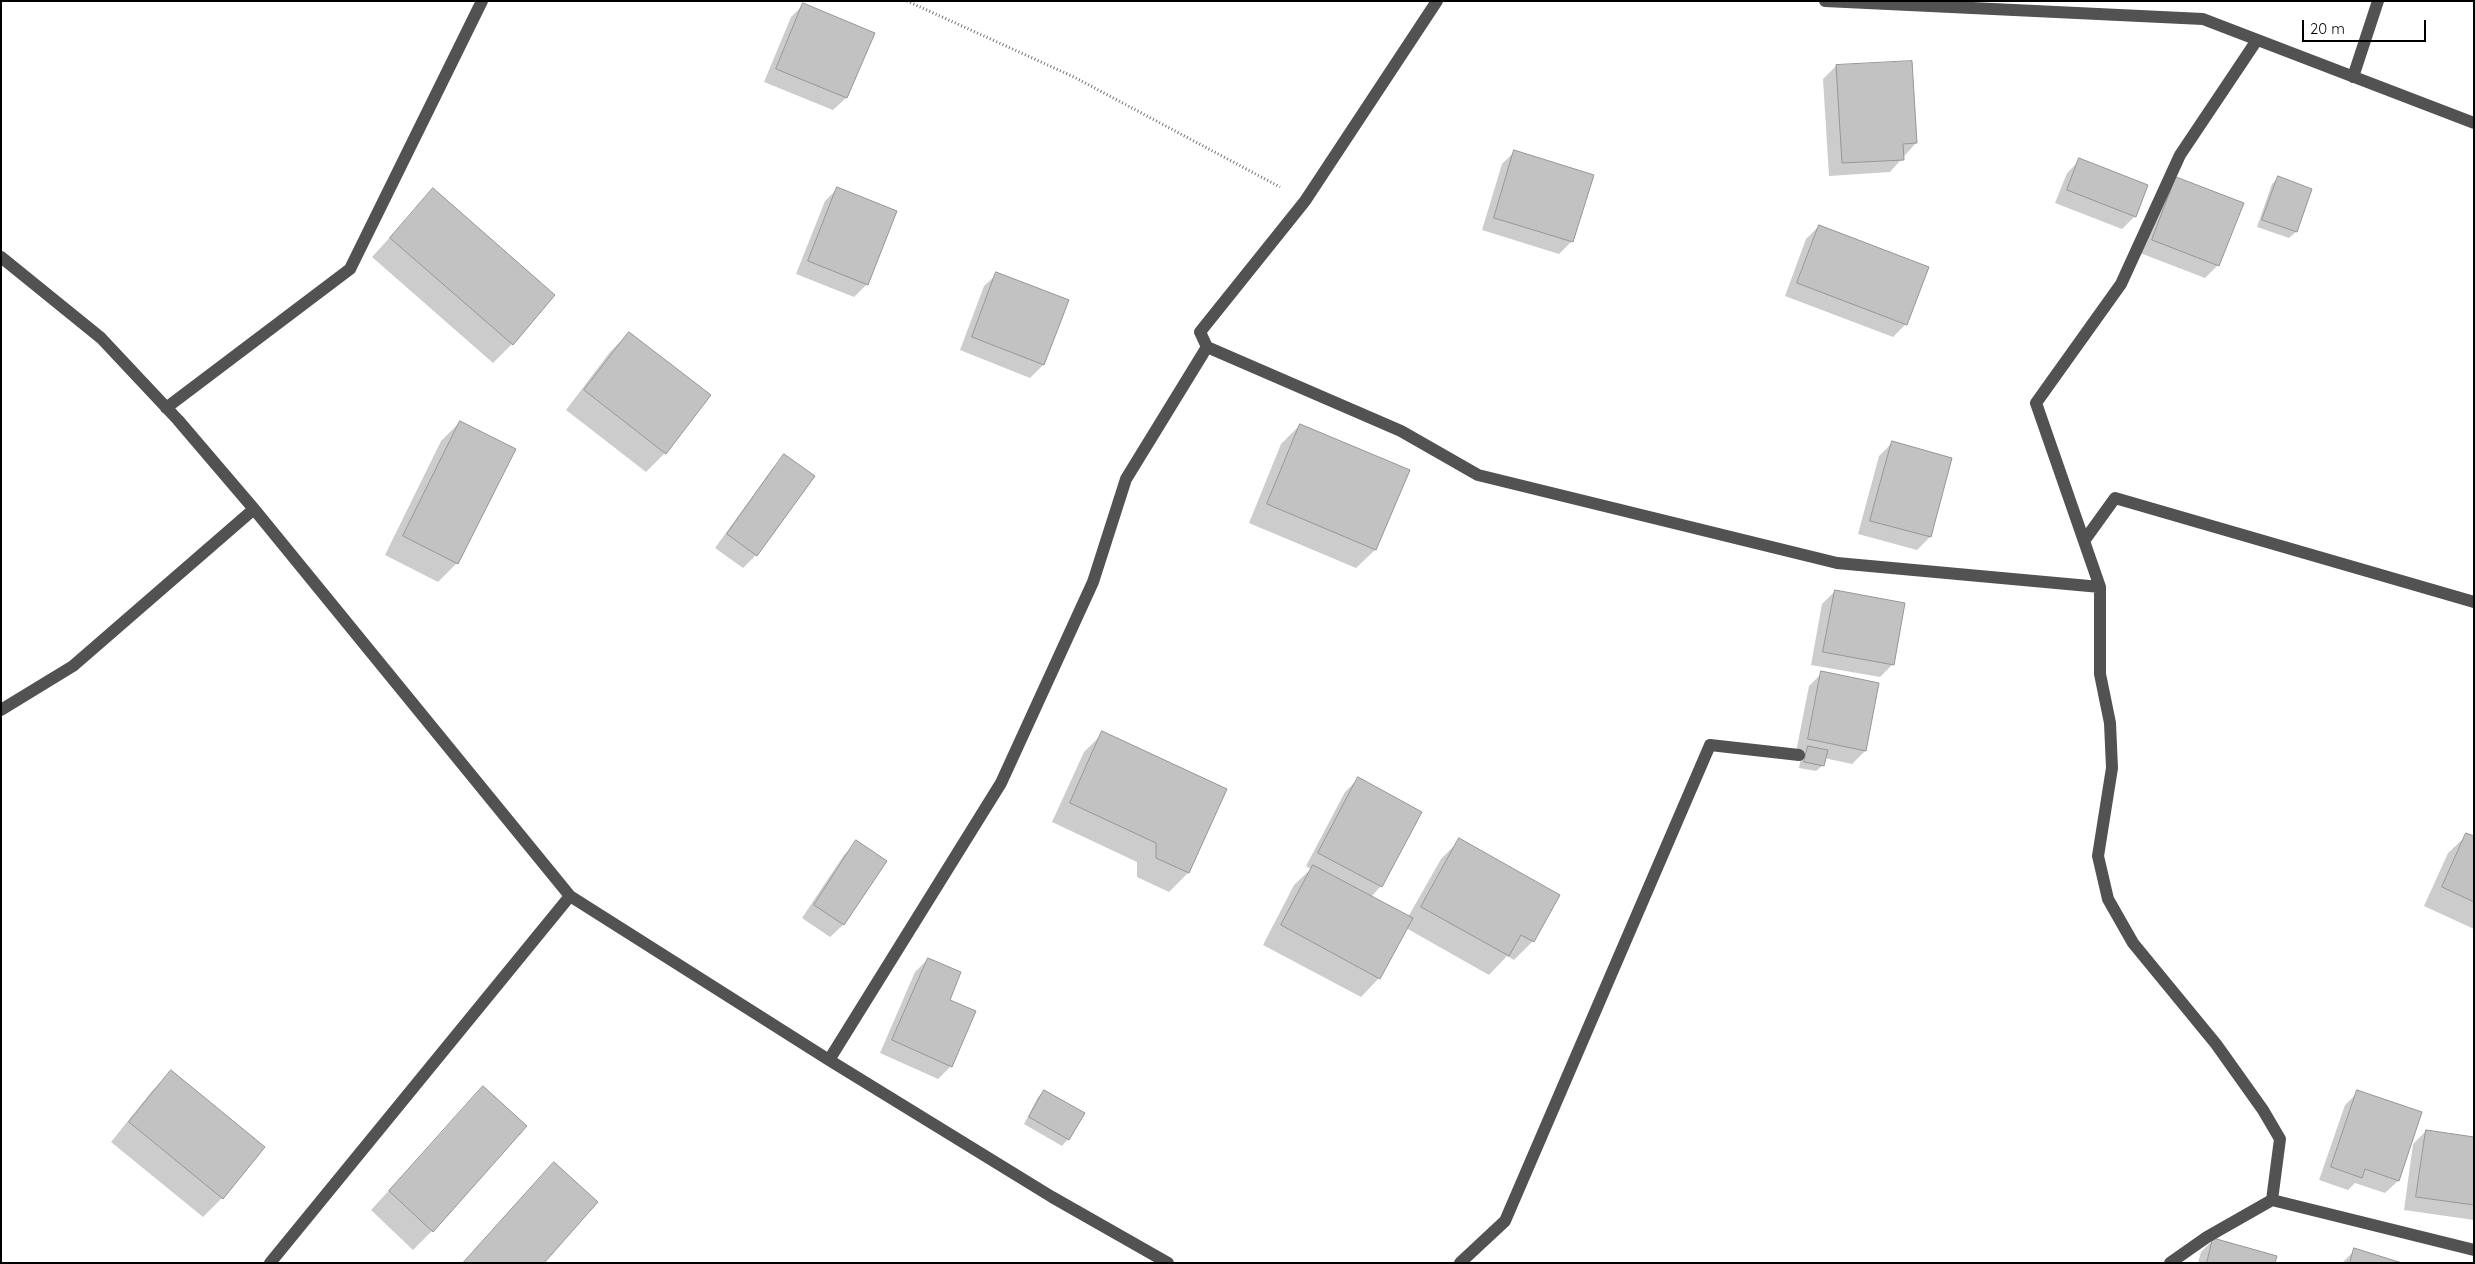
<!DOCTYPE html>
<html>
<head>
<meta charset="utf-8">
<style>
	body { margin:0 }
	#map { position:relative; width:2475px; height:1264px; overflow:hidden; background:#fff; font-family:Quicksand,sans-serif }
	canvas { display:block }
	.frame { position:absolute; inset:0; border:2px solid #000; pointer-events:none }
	.scale { position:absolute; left:2302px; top:20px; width:124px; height:22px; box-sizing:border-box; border:2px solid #000; border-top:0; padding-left:6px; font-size:15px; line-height:18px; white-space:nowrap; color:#000; -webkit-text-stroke:4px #fff; paint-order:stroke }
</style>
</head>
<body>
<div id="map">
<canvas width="2475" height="1264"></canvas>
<div class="frame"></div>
<div class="scale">20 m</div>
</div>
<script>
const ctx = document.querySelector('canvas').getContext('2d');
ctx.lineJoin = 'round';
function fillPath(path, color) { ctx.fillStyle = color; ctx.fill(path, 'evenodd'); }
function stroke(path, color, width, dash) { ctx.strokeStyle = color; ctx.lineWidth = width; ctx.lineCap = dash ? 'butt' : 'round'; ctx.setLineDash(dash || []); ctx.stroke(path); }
fillPath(new Path2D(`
	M804,4L873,34L846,98L833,110L764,82L791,17Z
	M1836,66L1916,143L1890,172L1829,176L1823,79Z
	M1515,151L1572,241L1559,254L1482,230L1502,164Z
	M2080,160L2135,216L2122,229L2055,203L2067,173Z
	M2176,178L2218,265L2205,278L2140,253Z
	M2278,178L2296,232L2289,238L2257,227L2272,184Z
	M838,188L896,212L866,285L854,297L796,274L825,201Z
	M433,190L512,344L493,363L372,257Z
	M1819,226L1906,324L1893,337L1785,296L1806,239Z
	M997,274L1067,301L1043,365L1030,378L960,350L984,286Z
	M629,333L665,453L646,472L566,410L610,352Z
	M460,422L457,563L438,582L385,555L441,441Z
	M1300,425L1375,550L1356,568L1249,523L1281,444Z
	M1892,443L1930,537L1917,550L1858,534L1879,456Z
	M785,456L813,476L756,555L743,568L715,548L772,469Z
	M1835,591L1893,664L1880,677L1811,665L1822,604Z
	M1822,673L1865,751L1852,764L1824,758L1823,765L1816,771L1799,768L1802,753L1796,752L1809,686Z
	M1103,733L1226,790L1188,873L1169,892L1137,877V862L1052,822L1084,752Z
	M1358,779L1381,886L1371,897L1408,917L1441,859L1460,840L1533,941L1514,960L1507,956L1489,975L1406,928L1379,978L1361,997L1263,945L1294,885L1311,869L1306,866L1345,792Z
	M2467,835L2474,838V929L2424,906L2448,853Z
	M857,842L885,861L843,925L830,937L802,918L844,855Z
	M928,959L948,1001L951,1066L938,1079L880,1053L915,972Z
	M171,1072L222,1198L203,1217L111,1142L152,1091Z
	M483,1088L432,1231L413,1250L371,1210Z
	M1044,1091L1068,1139L1062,1146L1024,1124L1038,1097Z
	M2358,1092L2420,1113L2398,1181L2385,1193L2355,1183L2348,1190L2319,1180L2345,1105Z
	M2426,1131L2474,1138V1220L2404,1210L2413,1144Z
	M554,1164L543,1263H463L535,1183Z
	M2214,1239L2274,1263H2198L2201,1252Z
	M2355,1250L2398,1263H2342Z`), '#0003');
const building = new Path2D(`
	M803,3L875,33L847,98L776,69Z
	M1912,61L1917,143L1903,144L1904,160L1842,163L1836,65Z
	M1514,150L1594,175L1573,242L1494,218Z
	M2079,158L2148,185L2136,217L2067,190Z
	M2278,176L2312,189L2297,232L2262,220Z
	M2176,177L2244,203L2219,266L2152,240Z
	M837,187L897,211L868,285L808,261Z
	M433,188L555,295L513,345L390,238Z
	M1819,225L1929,267L1907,325L1797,283Z
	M996,272L1069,300L1044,365L972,337Z
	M629,332L711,395L666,454L584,390Z
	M460,421L516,449L458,564L403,536Z
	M1300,424L1410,470L1376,550L1267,504Z
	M1892,441L1952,458L1931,537L1870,521Z
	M784,454L815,476L757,556L727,534Z
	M1835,590L1905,603L1894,665L1823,652Z
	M1821,671L1879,683L1866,751L1808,739Z
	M1102,731L1227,789L1189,873L1156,858V843L1070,803Z
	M1808,746L1828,750L1824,766L1804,762Z
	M1358,777L1422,812L1382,887L1318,853Z
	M2466,833L2474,836V902L2442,887Z
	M1459,838L1560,895L1534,942L1521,935L1509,956L1421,907Z
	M856,840L887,861L844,925L814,905Z
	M1313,865L1413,918L1380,979L1281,925Z
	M928,958L961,972L950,1000L976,1011L952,1067L892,1040Z
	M171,1070L265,1147L223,1199L129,1122Z
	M483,1086L527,1126L433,1232L389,1191Z
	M1044,1090L1085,1113L1069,1140L1029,1117Z
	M2357,1090L2422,1112L2399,1181L2365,1169L2362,1178L2331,1167Z
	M2426,1130L2474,1137V1205L2416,1197Z
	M554,1162L598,1202L544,1263H463Z
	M2213,1238L2277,1256L2275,1263H2207Z
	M2354,1248L2402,1263H2350Z`);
fillPath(building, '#c2c2c2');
stroke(building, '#969696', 1);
stroke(new Path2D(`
	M907,1L1074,77L1280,187`), '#747474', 3, [1, 2.5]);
stroke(new Path2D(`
	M1825,1L2203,19L2474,123
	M2353,77L2378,1
	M1,257L101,338L178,420L254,509L570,896L829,1060L1052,1197L1168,1263
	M1207,347L1401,431L1478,475L1837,563L2100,587
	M166,408L350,269L482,1
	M2084,541L2115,498L2474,602
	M1,710L73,666L254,509
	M829,1060L1001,783L1093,582L1126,479L1207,347L1200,332L1305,201L1437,1
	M2272,1200L2474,1250
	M270,1263L570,896
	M1460,1263L1505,1221L1710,745L1799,755
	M2170,1263L2207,1237L2272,1200L2280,1139L2263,1110L2216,1044L2133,943L2108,899L2098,856L2112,768L2110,723L2100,674V587L2036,403L2121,284L2180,155L2257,40`), '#525252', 12);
</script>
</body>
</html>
